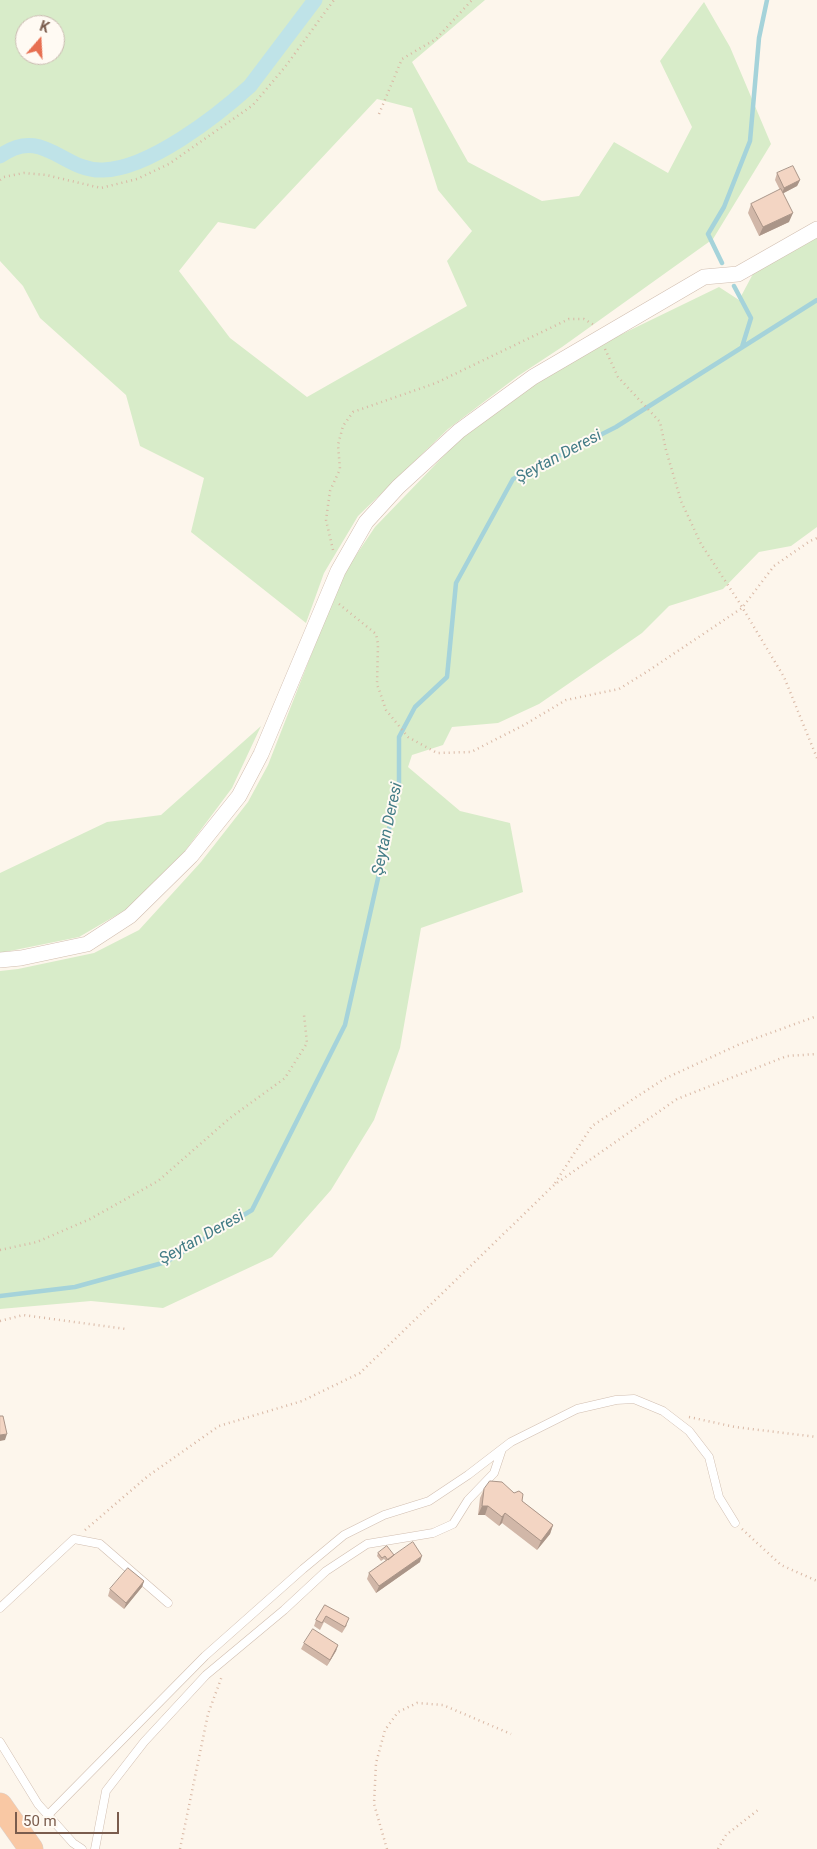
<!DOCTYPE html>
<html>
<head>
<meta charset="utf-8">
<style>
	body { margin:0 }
	#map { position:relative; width:817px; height:1849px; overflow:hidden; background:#fdf6ec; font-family:Roboto,sans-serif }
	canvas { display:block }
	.north { position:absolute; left:15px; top:15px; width:50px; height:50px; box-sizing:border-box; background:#fffaf3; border:1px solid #cabbb1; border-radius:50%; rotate:19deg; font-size:14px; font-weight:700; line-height:20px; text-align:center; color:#7a5c4d }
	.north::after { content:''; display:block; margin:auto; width:18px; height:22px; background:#e76f51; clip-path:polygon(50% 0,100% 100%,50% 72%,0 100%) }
	.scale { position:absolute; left:15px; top:1812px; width:104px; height:22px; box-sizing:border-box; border:2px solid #7a5c4d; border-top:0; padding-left:6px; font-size:15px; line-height:18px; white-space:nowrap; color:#7a5c4d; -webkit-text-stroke:4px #fffaf3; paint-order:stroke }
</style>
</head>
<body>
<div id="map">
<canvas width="817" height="1849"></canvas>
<div class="north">K</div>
<div class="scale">50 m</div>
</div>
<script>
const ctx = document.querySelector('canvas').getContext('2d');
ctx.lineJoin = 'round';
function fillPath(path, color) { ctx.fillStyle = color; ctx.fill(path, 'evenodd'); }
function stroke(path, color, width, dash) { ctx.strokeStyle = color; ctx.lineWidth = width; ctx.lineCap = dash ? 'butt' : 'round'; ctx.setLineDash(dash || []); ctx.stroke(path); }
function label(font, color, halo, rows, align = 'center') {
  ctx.font = font + ' Roboto,sans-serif'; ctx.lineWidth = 4; ctx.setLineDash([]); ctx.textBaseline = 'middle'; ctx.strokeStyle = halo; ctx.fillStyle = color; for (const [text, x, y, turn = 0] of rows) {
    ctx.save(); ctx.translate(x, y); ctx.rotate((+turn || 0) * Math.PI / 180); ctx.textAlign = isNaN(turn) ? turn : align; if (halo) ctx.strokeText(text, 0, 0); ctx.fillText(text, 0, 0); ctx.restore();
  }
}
fillPath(new Path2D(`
	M0,0H485L412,62L468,162L542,201L579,196L614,142L668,173L692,127L660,61L704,2L730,47L771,144L713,239L562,347L518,376L448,429L358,516L324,573L306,623L191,532L204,478L140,446L126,395L40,318L23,286L0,261ZM25,25H55V55H25ZM377,99L412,108L438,190L472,231L447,261L467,306L307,397L230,338L179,271L218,222L255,229Z
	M817,237V527L791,546L759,552L723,589L669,606L642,633L539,704L498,723L452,727L443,745L412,755L408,767L460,811L510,823L523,892L421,928L400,1048L374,1120L331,1190L272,1257L163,1308L91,1301L0,1309V971L18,969L94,953L139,930L201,862L248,802L268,765L342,576L375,527L461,438L535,383L618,336L719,287L739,300L754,272Z
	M261,726L232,788L185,851L127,909L79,937L0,953V873L107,822L161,815Z`), '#d8ecc9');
stroke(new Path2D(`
	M722,263L708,234L724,207L750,141L759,38L767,0
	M734,286L751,318L742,347
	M0,1296L75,1287L166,1262L252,1210L345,1025L399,785V737L415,707L447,677L456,583L513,479L616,427L817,300`), '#a5d3da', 4.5);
stroke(new Path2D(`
	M0,156C43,125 63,172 103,170C149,169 217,116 250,86L315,0`), '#bfe3e8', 15);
const service = new Path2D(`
	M0,1608L74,1539L100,1544L168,1603
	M0,1742L38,1804L73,1843L82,1849
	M48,1815L205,1656L303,1569L344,1535L384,1515L429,1501L468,1475L511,1442L577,1409L616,1400L634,1399L663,1411L689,1431L709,1457L719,1497L735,1523
	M95,1849L106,1791L144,1742L206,1675L284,1610L326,1571L367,1544L433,1533L453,1524L468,1500L494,1473L502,1449`);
const minor = new Path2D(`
	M0,960L21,958L87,944L130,916L191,856L239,796L261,754L338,571L366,522L398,487L459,431L533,377L704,277L738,274L817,229`);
const trunk = new Path2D(`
	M0,1805L31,1849`);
stroke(service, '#d1beb0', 9);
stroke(minor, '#d1beb0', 16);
stroke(trunk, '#dad1cd', 25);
stroke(new Path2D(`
	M379,114L402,59L436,39L472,0
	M0,180L4,177L24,173L46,175L101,188L137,179L169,164L253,105L285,67L334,0
	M605,349L618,377L660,422L666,450L681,501L701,544L739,602L784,677L817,758
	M333,550L326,520L330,491L340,469L338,445L343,426L353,412L436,383L569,319H584L594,325
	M339,604L376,634L378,644L377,684L386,710L408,737L437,753L471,752L524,725L566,700L619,689L648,671L742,608L774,566L810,541L817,538
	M555,1183L592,1126L664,1079L740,1044L817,1016
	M0,1250L37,1242L90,1219L158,1181L230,1118L285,1078L307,1043L304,1015
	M0,1321L23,1315L126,1329
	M689,1417L735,1427L817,1437
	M742,1529L781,1565L817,1581
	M85,1530L148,1476L219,1426L302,1401L360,1373L554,1185L677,1099L787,1056L817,1054
	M180,1849L208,1714L222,1676
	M387,1849L374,1804L376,1763L385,1730L398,1712L417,1703L443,1705L511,1734
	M718,1849L726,1835L758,1810`), '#d9b8a5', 2.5, [1, 4]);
stroke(service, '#fff', 8);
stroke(minor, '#fff', 15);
stroke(trunk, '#f9c8a4', 24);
fillPath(new Path2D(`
	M777,173L800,180L797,186L783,193L789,222L759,236L748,213L751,204L780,190L775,180Z
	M484,1489L522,1501L553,1525L550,1534L537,1550L502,1523L499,1526L485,1515H478L480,1498Z
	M378,1553L394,1555L420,1562L376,1593L367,1579L369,1573L386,1561L384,1559L381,1561L377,1556Z
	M144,1581L142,1587L124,1609L108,1596L110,1589Z
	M325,1605L347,1625L342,1633L324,1622L320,1630L314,1626L316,1620Z
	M304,1643L338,1645L336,1651L327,1666L301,1649Z`), '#d1b7a8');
fillPath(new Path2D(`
	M800,180L797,186L782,194L784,188Z
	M793,213L789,222L759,236L763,227Z
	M7,1434L5,1440L0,1441V1435Z
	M482,1506H488L485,1515H478Z
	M505,1513L502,1523L499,1526L502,1517Z
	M553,1525L550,1534L537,1550L541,1541Z
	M422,1556L420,1562L376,1593L379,1586Z
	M144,1581L142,1587L124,1609L126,1603Z
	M338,1645L336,1651L327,1666L330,1660Z`), '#aa9588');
const building = new Path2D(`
	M793,166L800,180L784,188L777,173Z
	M781,189L793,213L763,227L751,204Z
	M0,1416H3L7,1434L0,1435Z
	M490,1481L502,1482L514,1493L519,1491L523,1494L522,1501L553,1525L541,1541L505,1513L502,1517L488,1506H482L484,1489Z
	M413,1542L422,1556L379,1586L369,1573Z
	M387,1546L394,1555L388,1560L385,1556L382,1558L378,1553Z
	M128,1568L144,1581L126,1603L110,1589Z
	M325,1605L349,1618L345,1627L326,1616L322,1623L316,1620Z
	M313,1629L338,1645L330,1660L304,1643Z`);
fillPath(building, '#f3d5c3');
stroke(building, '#aa9588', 1);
label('italic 16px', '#437c86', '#fffaf3', [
	["Şeytan Deresi",559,457,-28],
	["Şeytan Deresi",388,829,-78],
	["Şeytan Deresi",202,1238,-29]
]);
</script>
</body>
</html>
